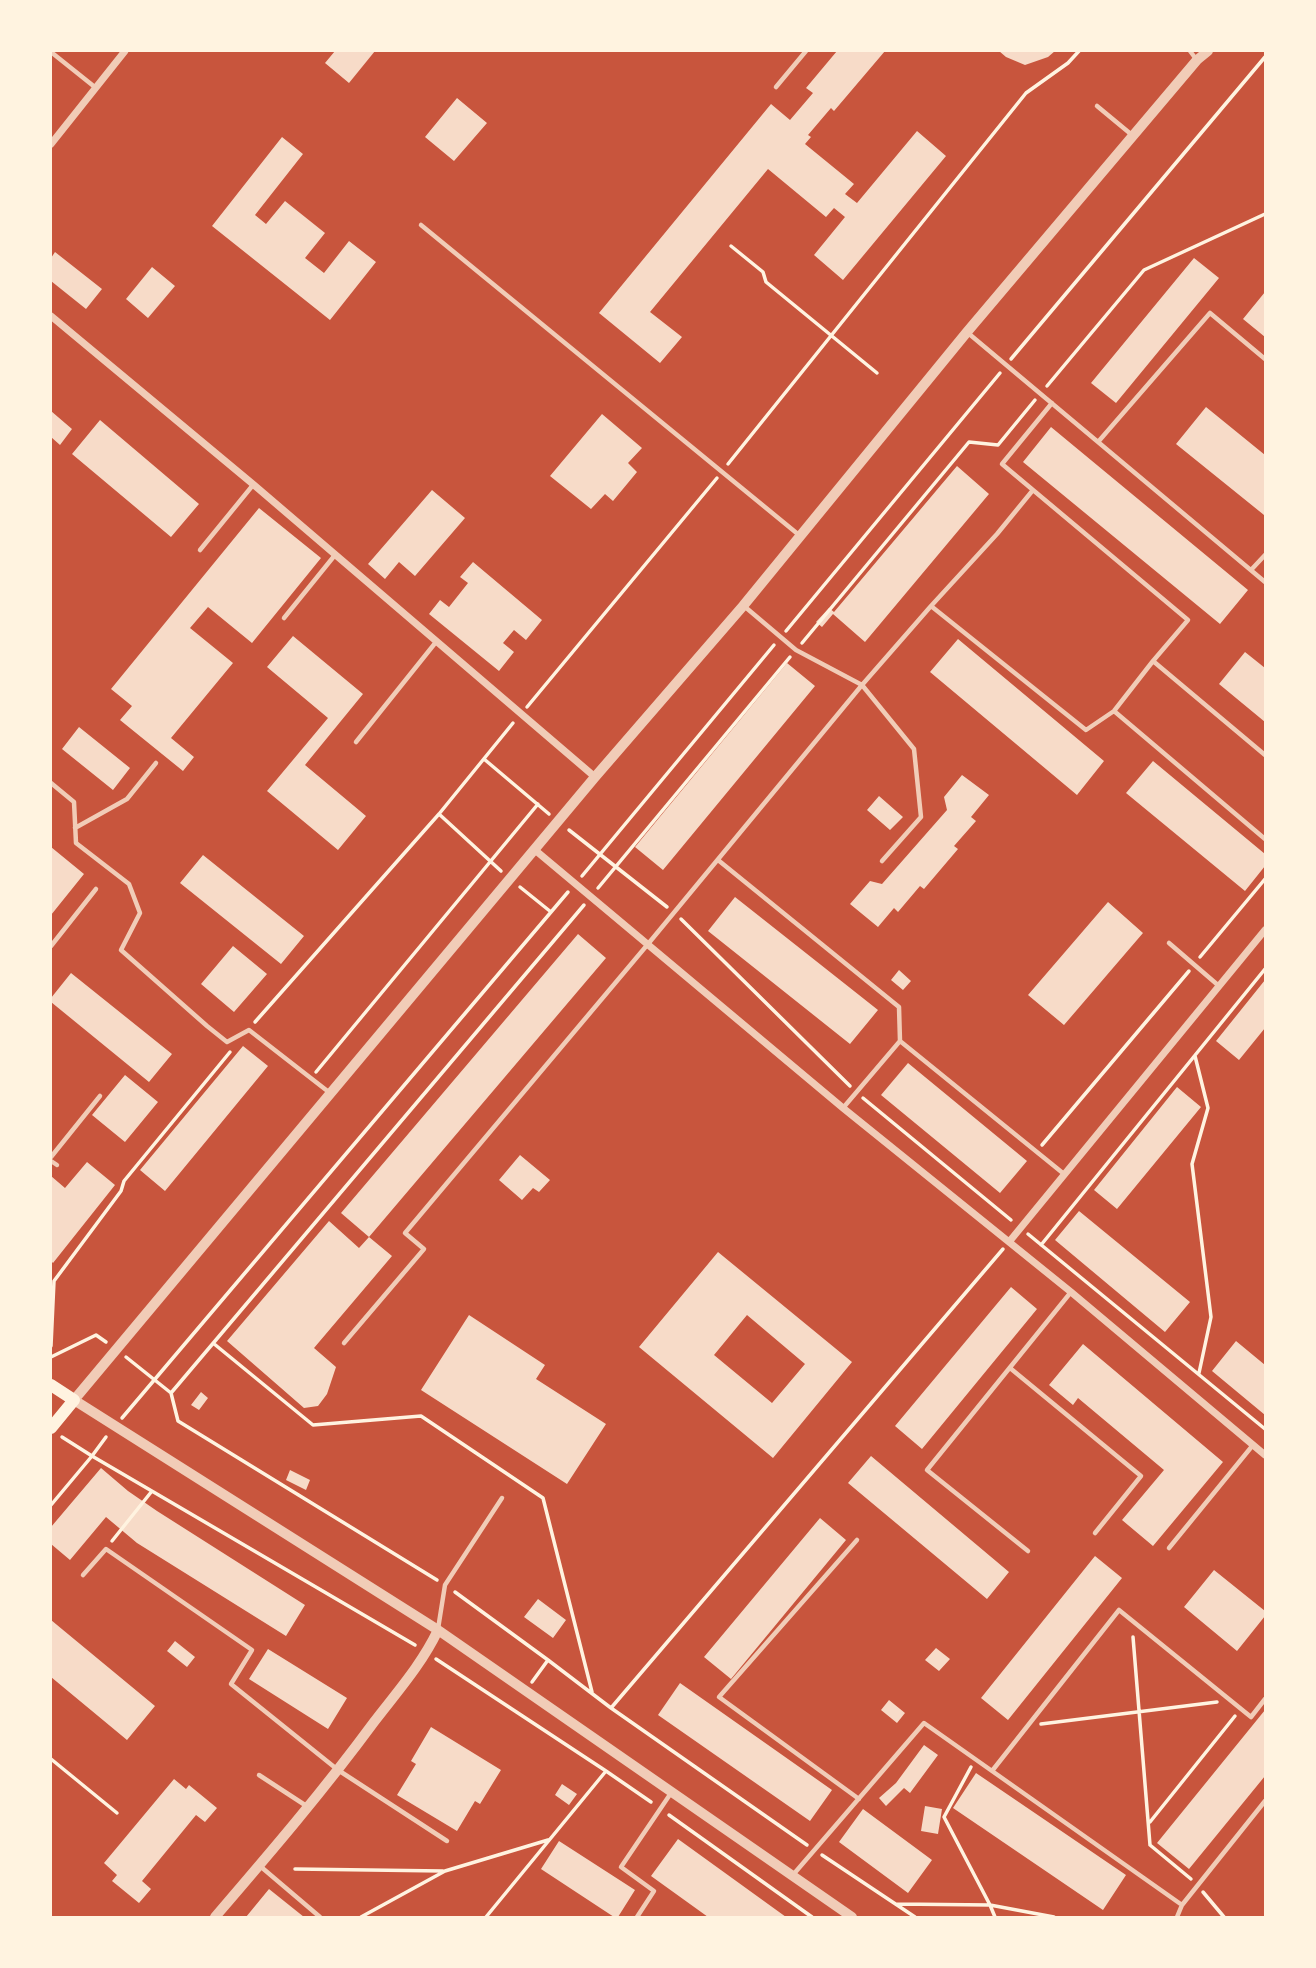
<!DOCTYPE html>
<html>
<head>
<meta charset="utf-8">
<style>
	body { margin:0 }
	#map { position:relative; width:1316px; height:1968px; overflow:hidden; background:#c8553d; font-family:"PT Sans Narrow",sans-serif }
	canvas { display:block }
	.frame { position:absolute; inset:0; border:52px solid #fff3e0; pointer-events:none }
</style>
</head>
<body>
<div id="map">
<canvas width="1316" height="1968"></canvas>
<div class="frame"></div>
</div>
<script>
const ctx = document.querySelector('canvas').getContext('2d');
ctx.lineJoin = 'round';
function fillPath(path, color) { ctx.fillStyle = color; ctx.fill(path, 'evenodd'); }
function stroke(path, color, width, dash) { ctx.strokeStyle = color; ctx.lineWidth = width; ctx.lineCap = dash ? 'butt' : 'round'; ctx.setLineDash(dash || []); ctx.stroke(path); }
fillPath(new Path2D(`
	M335,51H375L349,83L325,63Z
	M837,51H885L834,111L831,108L808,135L811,137L805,144L854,184L845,194L857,203L917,131L946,156L843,280L814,255L845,217L834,208L826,217L768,169L650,312L682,337L660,363L599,313L771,104L790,120L813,93L806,88Z
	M999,51H1055L1048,57L1025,65L1006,57Z
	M457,98L487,123L454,161L425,137Z
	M282,137L303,154L255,215L266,224L285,201L325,233L305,258L324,273L349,241L376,262L330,320L212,226Z
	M55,252L102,289L86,309L51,281V258Z
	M1194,258L1219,278L1116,403L1091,383Z
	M152,267L175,286L148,318L126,299Z
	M1265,292V337L1243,319Z
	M1206,407L1265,455L1264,515L1176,444Z
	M51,411L72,429L60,445L51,437Z
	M602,414L642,448L628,463L637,472L613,501L605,494L591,509L550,476Z
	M100,420L199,504L171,537L72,454Z
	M1051,427L1248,590L1220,624L1023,462Z
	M957,466L989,494L865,642L833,614L822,627L816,622L829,608L834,612Z
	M432,490L465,518L415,576L399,562L385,579L368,564Z
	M259,508L321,558L252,643L208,607L190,628L233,663L171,738L194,757L183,771L120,720L132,706L111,689Z
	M473,562L542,620L526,640L514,630L503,643L514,652L499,671L429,614L440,600L449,607L468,583L460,577Z
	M293,636L363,694L305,765L366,816L338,850L267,791L328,718L267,667Z
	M958,639L1104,761L1077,795L930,672Z
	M1245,652L1265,668V722L1219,684Z
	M787,663L815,686L663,870L635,847Z
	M79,727L130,768L113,790L62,749Z
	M1153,761L1265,854V866L1245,891L1126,793Z
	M962,775L989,795L971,817L976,821L954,846L958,849L924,889L920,886L898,912L894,908L878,927L850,904L870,881L882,884L947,810L944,797Z
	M879,796L903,817L890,830L867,810Z
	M51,847L84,874L51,915Z
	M203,855L304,936L281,964L180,883Z
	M735,897L878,1010L850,1044L708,931Z
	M1108,902L1143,933L1064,1025L1028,995Z
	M578,934L606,958L369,1237L341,1213Z
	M233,946L267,974L234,1012L201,984Z
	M899,970L911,981L903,990L891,980Z
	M71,973L172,1054L149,1082L51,1002V998Z
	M1265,980V1028L1239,1060L1216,1041Z
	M243,1046L268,1066L165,1191L140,1170Z
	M908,1063L1027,1161L1000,1193L881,1095Z
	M125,1075L158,1102L125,1142L92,1115Z
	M1177,1087L1201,1107L1117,1209L1094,1190Z
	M520,1155L550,1180L539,1192L533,1188L522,1200L499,1180Z
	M87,1162L115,1185L53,1263L51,1261V1176L65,1188Z
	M1079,1211L1190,1302L1165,1332L1055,1240Z
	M329,1221L359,1248L369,1237L392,1256L314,1348L336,1367L327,1394L318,1406L304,1408L227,1341Z
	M718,1252L852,1362L773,1458L639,1347ZM747,1315L805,1364L772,1403L714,1355Z
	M1011,1287L1037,1309L922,1449L895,1426Z
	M469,1315L545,1365L536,1379L606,1424L567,1484L421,1390Z
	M1236,1341L1265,1365V1415L1212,1371Z
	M1083,1344L1223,1462L1153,1546L1122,1520L1164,1470L1078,1398L1073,1405L1049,1385Z
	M201,1392L208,1398L199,1410L191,1405Z
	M871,1456L1009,1572L987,1599L848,1483Z
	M101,1468L128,1491L157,1511L305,1605L286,1636L137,1543L106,1517L70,1560L51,1544V1527Z
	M290,1470L310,1480L306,1490L286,1480Z
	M820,1518L846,1540L731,1679L704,1657Z
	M1095,1556L1122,1578L1008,1720L981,1698Z
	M1214,1570L1265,1611V1616L1237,1651L1184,1607Z
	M538,1599L566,1620L553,1638L524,1617Z
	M51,1620L155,1706L127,1740L51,1677Z
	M175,1641L195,1657L187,1667L167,1651Z
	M936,1648L950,1659L939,1671L925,1660Z
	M268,1649L347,1698L328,1729L249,1679Z
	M680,1683L832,1790L810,1821L658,1715Z
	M889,1700L905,1713L897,1723L881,1710Z
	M1265,1710V1776L1189,1869L1157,1843Z
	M431,1727L501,1770L480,1804L475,1801L457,1831L397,1795L416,1764L411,1761Z
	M924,1745L938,1755L910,1793L904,1788L886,1806L879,1798L896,1783Z
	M976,1773L1126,1875L1103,1910L953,1808Z
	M174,1779L186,1789L189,1785L217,1808L205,1822L196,1815L142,1881L151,1889L139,1903L112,1881L117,1875L104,1863Z
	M562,1784L577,1794L569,1805L555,1795Z
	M925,1806L942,1809L938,1834L921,1831Z
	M863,1809L932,1860L908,1893L839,1842Z
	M678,1839L786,1917H708L651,1876Z
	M559,1841L635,1890L618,1917H614L541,1869Z
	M269,1889L304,1917H246Z`), '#f7dbc8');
stroke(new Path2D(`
	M731,246L763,272L766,282L877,373
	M1011,359L1265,57
	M1047,386L1144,270L1265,214
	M728,464L1026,93L1068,63L1079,51
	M786,631L1000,373
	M802,643L969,442L998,445L1035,400
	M527,707L717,478
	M484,759L549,814
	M439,814L501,871
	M569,830L667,907
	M582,876L774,645
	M520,887L551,912
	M598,888L790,657
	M681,919L850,1086
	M1200,957L1265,879
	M255,1022L439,814L513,723
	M1195,1056L1208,1108L1192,1164L1211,1317L1199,1373
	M316,1072L538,804
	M863,1098L1011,1220
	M1042,1145L1189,971
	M1028,1234L1265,1429
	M1041,1245L1265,969
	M213,1343L313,1425L421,1416L543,1498L592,1692
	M51,1346L54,1281L121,1191L124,1181L230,1052
	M51,1357L96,1335L106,1342
	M126,1357L171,1393
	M122,1418L568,892
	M62,1437L92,1456L106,1437
	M51,1505L92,1456L415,1645
	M112,1541L152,1491
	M437,1580L178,1421L171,1393L584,905
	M455,1592L548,1660L611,1708L807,1845
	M1133,1637L1150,1845L1191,1879
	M436,1659L606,1771L651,1802
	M532,1682L548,1660
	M611,1708L1003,1249
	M1041,1724L1217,1702
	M51,1759L117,1813
	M971,1767L944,1817L990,1905L995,1917
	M669,1815L812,1917
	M1150,1822L1235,1716
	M822,1855L915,1917
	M295,1869L443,1871
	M1203,1892L1224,1917
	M896,1904L990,1905L1054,1917
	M361,1917L445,1871L548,1840
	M486,1917L606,1771`), '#fff3e0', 3.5);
stroke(new Path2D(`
	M1190,51L1196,59
	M51,52L96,88
	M776,87L806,51
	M1097,106L1132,135
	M421,225L799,535
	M968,333L1265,582
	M1052,403L1002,464L1188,620L1153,661L1265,755
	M1098,442L1210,313L1265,359
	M200,550L253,485
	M1251,570L1265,555
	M931,606L997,534L1033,490
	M284,618L335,555
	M1114,711L1265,839
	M356,742L436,642
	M51,783L74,802L76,843L129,884L140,913L121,950L207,1026L227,1042L249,1030L330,1093
	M75,828L127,799L156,763
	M718,860L899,1007L900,1041
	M882,861L921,817L914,749L862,685L931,606L1086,730L1114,711L1153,661
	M1169,943L1219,986
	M51,946L96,889
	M843,1108L900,1041L1064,1174
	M51,1157L100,1096
	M51,1161L57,1165
	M344,1343L424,1249L405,1233L648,944L862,685L796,650L744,606
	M1010,1368L1141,1476L1095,1533
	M857,1540L719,1697L859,1799
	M1169,1548L1253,1445
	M1028,1551L927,1470L1071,1292
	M83,1575L106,1549L252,1650L231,1684L338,1770L447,1841
	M438,1629L445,1585L502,1498
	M992,1771L1119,1610L1251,1717L1265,1699
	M259,1775L308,1807
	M260,1866L320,1917
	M792,1876L924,1723L1182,1905L1177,1917
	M1182,1905L1265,1801
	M637,1917L654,1891L621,1867L671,1793`), '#f1ccb7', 4.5);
stroke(new Path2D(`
	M51,144L125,51
	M51,316L254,485L595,777
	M535,850L843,1108L1071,1292L1265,1455
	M1009,1242L1265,930`), '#f1ccb7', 7);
stroke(new Path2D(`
	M215,1917C270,1853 324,1790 374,1722C397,1692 422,1664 438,1630
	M852,1917L438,1630L74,1400L595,777L743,606L967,332L1197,60L1208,51`), '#f1ccb7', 10);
stroke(new Path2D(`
	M51,1385L74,1400L51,1428`), '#fff3e0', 12);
</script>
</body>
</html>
